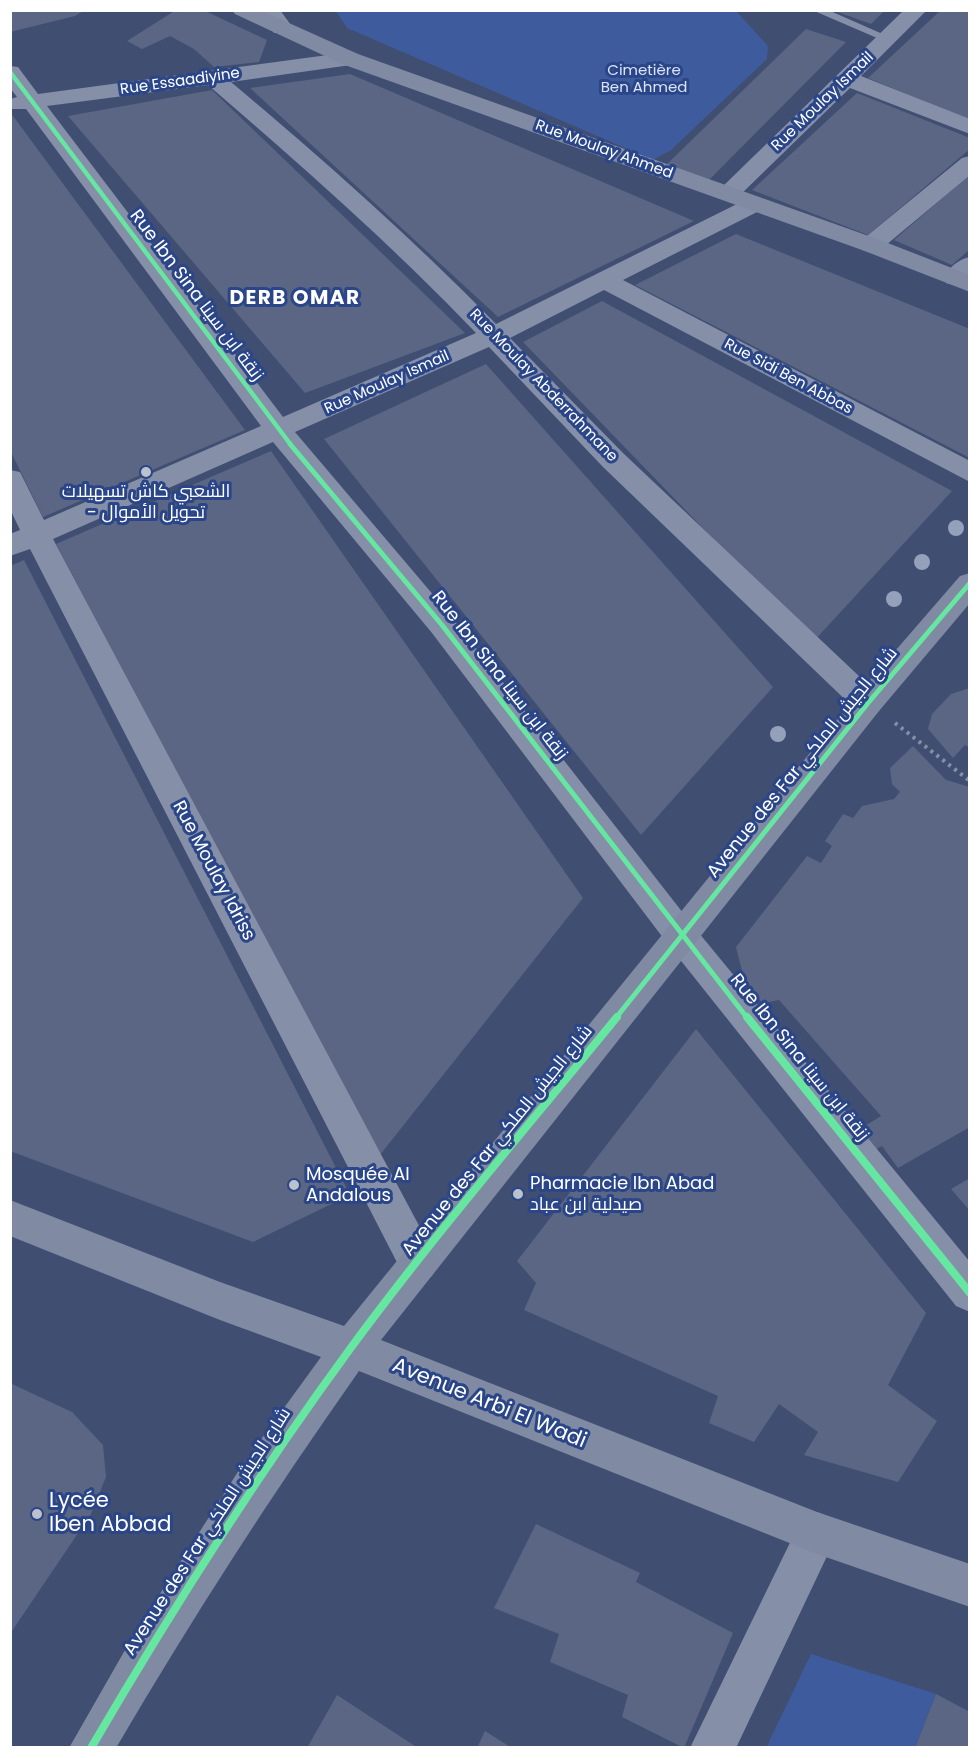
<!DOCTYPE html>
<html>
<head>
<meta charset="utf-8">
<style>
	body { margin:0 }
	#map { position:relative; width:980px; height:1758px; overflow:hidden; background:#404e72; font-family:Poppins,sans-serif }
	canvas { display:block }
	.frame { position:absolute; inset:0; border:12px solid #fff; pointer-events:none }
</style>
</head>
<body>
<div id="map">
<canvas width="980" height="1758"></canvas>
<div class="frame"></div>
</div>
<script>
const ctx = document.querySelector('canvas').getContext('2d');
ctx.lineJoin = 'round';
function fillPath(path, color) { ctx.fillStyle = color; ctx.fill(path, 'evenodd'); }
function stroke(path, color, width, dash) { ctx.strokeStyle = color; ctx.lineWidth = width; ctx.lineCap = dash ? 'butt' : 'round'; ctx.setLineDash(dash || []); ctx.stroke(path); }
function label(font, color, halo, rows, align = 'center') {
  ctx.font = font + ' Poppins,Cairo,sans-serif'; ctx.lineWidth = 6; ctx.setLineDash([]); ctx.textBaseline = 'middle'; ctx.strokeStyle = halo; ctx.fillStyle = color; for (const [text, x, y, turn = 0] of rows) {
    ctx.save(); ctx.translate(x, y); ctx.rotate((+turn || 0) * Math.PI / 180); ctx.textAlign = isNaN(turn) ? turn : align; if (halo) ctx.strokeText(text, 0, 0); ctx.fillText(text, 0, 0); ctx.restore();
  }
}
fillPath(new Path2D(`
	M336,11H736L768,46L767,59L671,150L653,160L347,28Z
	M811,1654L936,1694L915,1747L766,1748Z`), '#3e5c9d');
fillPath(new Path2D(`
	M10,10H85L75,16L10,32Z
	M176,10H203L267,40L259,62L214,67L194,49L170,36L142,49L127,41Z
	M832,10H885L871,24Z
	M941,10H970V120L868,78Z
	M806,29L846,42L707,182L665,166Z
	M350,74L694,221L498,317L250,88Z
	M212,90L465,333L305,393L68,116Z
	M857,93L970,138V149L868,235L752,190Z
	M13,116L245,430L43,517L10,450V117Z
	M970,174V249L952,265L894,240Z
	M736,234L970,329V458L635,285Z
	M602,301L952,491L813,642L523,342Z
	M486,364L773,687L641,835L324,439Z
	M271,451L583,898L380,1155L56,544Z
	M24,560L350,1195L253,1242L10,1151V566Z
	M970,688V748L965,745L953,758L928,729L932,714L951,694Z
	M913,746L946,780L970,787V1127L898,1168L882,1146L874,1150L860,1129L881,1116L779,1000L763,1003L746,987L736,947L807,856L821,863L832,846L825,841L843,814L853,818L862,806L894,799L900,792L892,784L890,768Z
	M696,1029L926,1313L888,1385L937,1421L898,1482L804,1455L818,1432L779,1404L754,1442L709,1423L718,1396L524,1310L536,1283L517,1261Z
	M970,1178V1211L951,1189Z
	M10,1383L72,1412L103,1445L106,1477L91,1514L10,1634Z
	M536,1524L640,1573L636,1582L733,1633L684,1748L622,1717L628,1695L550,1662L559,1634L494,1608Z
	M936,1694L970,1712V1748H915Z
	M337,1695L418,1748H307Z
	M485,1731L512,1748H477Z`), '#5a6683');
stroke(new Path2D(`
	M895,723L970,781`), '#868fa8', 4, [3, 4.5]);
fillPath(new Path2D(`
	M812,10H828L894,39L884,41Z`), '#868fa8');
fillPath(new Path2D(`
	M259,10H280L293,28L290,33H274Z
	M904,10H927L861,76L970,119V134L850,88L736,199H720L716,194L720,189Z
	M350,52L358,54L361,59L358,64L231,82C323,159 412,238 496,324L747,199H763L767,204L763,209L623,280L970,461V482L604,290L510,338L623,453L879,695L883,703L879,711L868,715L857,711L603,467L489,347L295,432L452,617L694,927L970,1262V1312L956,1306L670,947L432,633L273,442L53,539L432,1250L437,1263L432,1276L418,1281L404,1276L30,549L10,556V534L20,530L10,509V470L20,472L44,520L261,426L26,109H10V99L17,97L10,88V66L18,67L38,94ZM208,85C301,165 391,244 476,333L283,417L47,106Z
	M970,156V175L880,250L871,252L862,250L859,245L862,240L962,158Z
	M970,257V278C962,285 956,286 946,283L943,278C949,268 958,259 970,257Z
	M817,1512L832,1518L838,1533L736,1748H690L802,1518Z`), '#868fa8');
fillPath(new Path2D(`
	M232,10H260L358,54L880,240L970,275V292L862,250L342,64L235,14Z
	M970,573V603L879,711L381,1340L817,1512L970,1564V1607L817,1554L359,1371C273,1493 192,1618 116,1748H69L133,1636L241,1467L321,1357L220,1320L10,1236V1200L220,1282L344,1326L857,695L960,576Z`), '#818aa3');
stroke(new Path2D(`
	M10,72L291,445`), '#66e7a1', 4.5);
stroke(new Path2D(`
	M290,444L442,625L748,1019
	M615,1019L868,703L970,583`), '#66e7a1', 5);
stroke(new Path2D(`
	M747,1017L970,1293
	M91,1748C171,1611 256,1477 350,1349C434,1235 527,1127 617,1017`), '#66e7a1', 8);
ctx.fillStyle = '#95a0bb';
for (const [x, y] of [
	[956,528],
	[922,562],
	[894,599],
	[778,734]
]) { ctx.beginPath(); ctx.arc(x, y, 8, 0, 2 * Math.PI); ctx.fill(); }
for (const [x, y, r, color] of [
	[146,472,6,"#bcc1ce"],
	[294,1185,6,"#bcc1ce"],
	[518,1194,6,"#bcc1ce"],
	[37,1514,6,"#bcc1ce"]
]) { const dot = new Path2D(); dot.arc(x, y, r, 0, 2 * Math.PI); ctx.fillStyle = color; ctx.fill(dot); stroke(dot, '#2a4688', 2); }
label('15px', '#dae3f7', '#2a4688', [
	["Cimetière",644,71],
	["Ben Ahmed",644,88]
]);
label('15px', '#fff', '#2a4688', [
	["Rue Essaadiyine",180,82,-8],
	["Rue Moulay Ismail",823,102,-44],
	["Rue Moulay Ahmed",604,150,20],
	["Rue Sidi Ben Abbas",788,377,28],
	["Rue Moulay Ismail",387,383,-24],
	["Rue Moulay Abderrahmane",543,386,46]
]);
label('18px', '#fff', '#2a4688', [
	["Rue Ibn Sina زنقة ابن سينا",196,296,53],
	["Rue Ibn Sina زنقة ابن سينا",499,676,52],
	["Avenue des Far شارع الجيش الملكي",803,763,-51],
	["Rue Moulay Idriss",213,871,62],
	["Rue Ibn Sina زنقة ابن سينا",799,1058,51],
	["Avenue des Far شارع الجيش الملكي",498,1141,-51],
	["Avenue des Far شارع الجيش الملكي",208,1532,-57]
]);
label('18px', '#fff', '#2a4688', [
	["الشعبي كاش تسهيلات",146,492,"center"],
	["- تحويل الأموال",146,513,"center"],
	["Mosquée Al",306,1175],
	["Andalous",306,1196],
	["Pharmacie Ibn Abad",530,1184],
	["صيدلية ابن عباد",530,1205]
], 'left');
ctx.letterSpacing = '1.5px';
label('bold 20px', '#fff', '#2a4688', [
	["DERB OMAR",295,299]
]);
ctx.letterSpacing = '0px';
label('21px', '#fff', '#2a4688', [
	["Avenue Arbi El Wadi",489,1404,22]
]);
label('21px', '#fff', '#2a4688', [
	["Lycée",49,1502],
	["Iben Abbad",49,1526]
], 'left');
</script>
</body>
</html>
